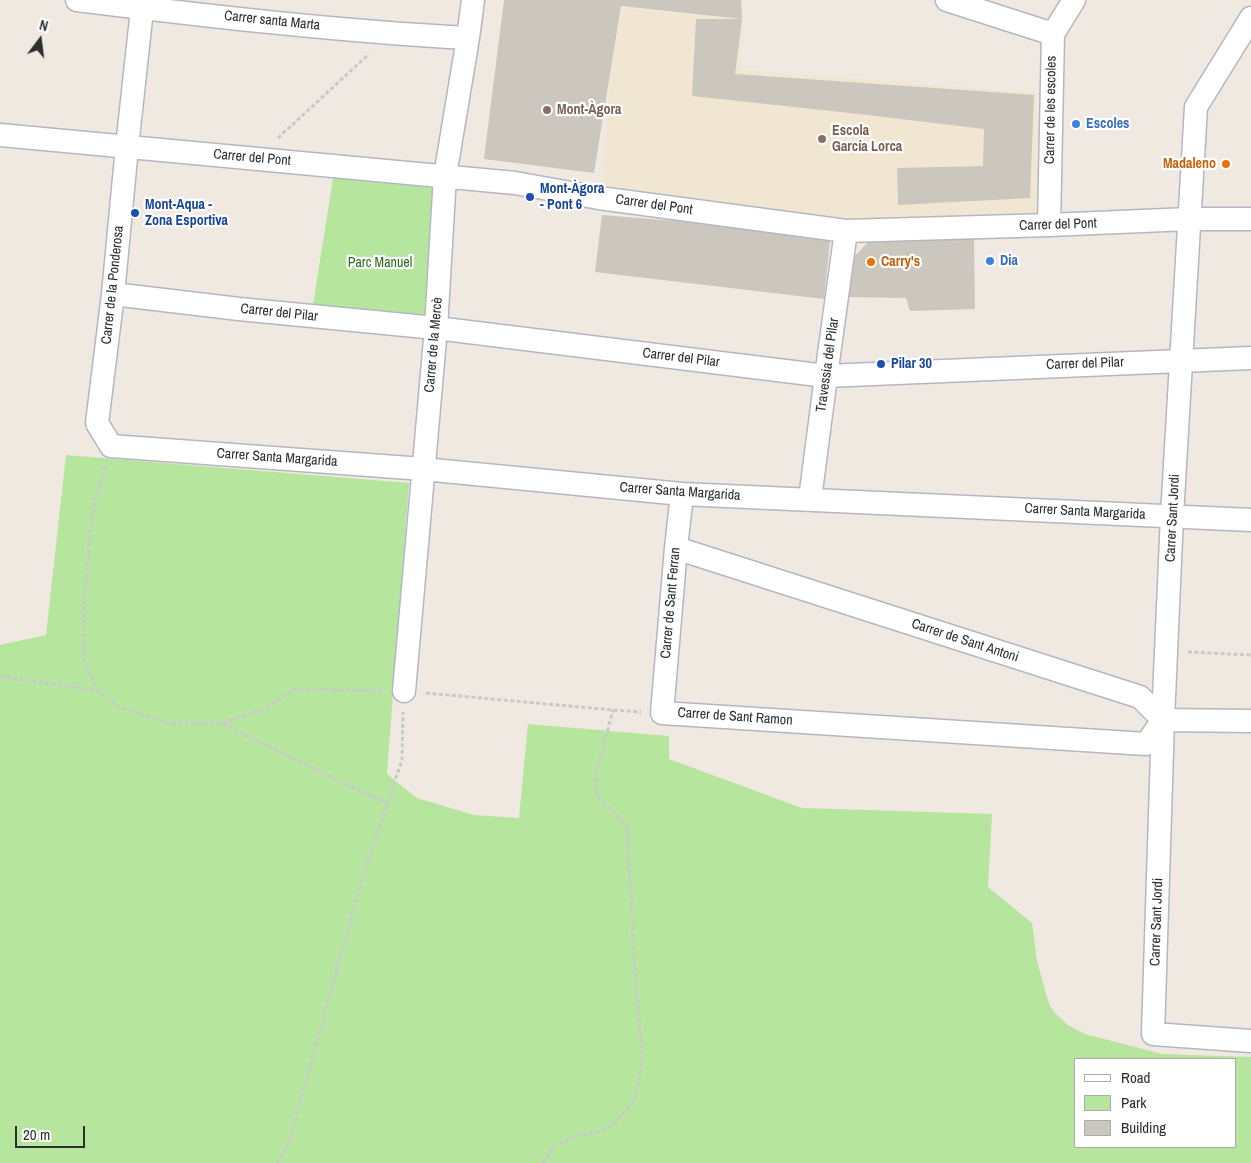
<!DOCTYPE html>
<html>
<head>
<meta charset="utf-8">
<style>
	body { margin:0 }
	#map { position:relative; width:1251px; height:1163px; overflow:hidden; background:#efe9e1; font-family:"Archivo Narrow",sans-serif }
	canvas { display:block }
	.legend { position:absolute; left:1074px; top:1058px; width:162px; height:90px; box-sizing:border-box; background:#fff; border:1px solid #ababab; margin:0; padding:6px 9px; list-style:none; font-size:15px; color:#2e2e2e }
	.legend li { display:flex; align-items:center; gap:10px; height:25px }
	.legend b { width:25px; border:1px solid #ababab }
	.north { position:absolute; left:15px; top:15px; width:50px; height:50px; -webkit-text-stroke:4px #fff; paint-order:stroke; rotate:15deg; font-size:14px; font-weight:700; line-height:20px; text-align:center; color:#2e2e2e }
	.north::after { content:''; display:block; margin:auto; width:18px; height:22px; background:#2e2e2e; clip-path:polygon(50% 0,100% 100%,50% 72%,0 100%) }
	.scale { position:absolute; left:15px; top:1126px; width:70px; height:22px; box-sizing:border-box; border:2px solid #2e2e2e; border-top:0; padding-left:6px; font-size:15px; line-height:18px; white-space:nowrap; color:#2e2e2e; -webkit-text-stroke:4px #fff; paint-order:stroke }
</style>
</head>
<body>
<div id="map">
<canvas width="1251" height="1163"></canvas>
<ul class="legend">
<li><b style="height:6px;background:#fff"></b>Road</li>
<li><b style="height:14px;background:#b6e59e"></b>Park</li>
<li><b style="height:14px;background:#cbc7bf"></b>Building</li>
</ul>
<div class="north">N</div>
<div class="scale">20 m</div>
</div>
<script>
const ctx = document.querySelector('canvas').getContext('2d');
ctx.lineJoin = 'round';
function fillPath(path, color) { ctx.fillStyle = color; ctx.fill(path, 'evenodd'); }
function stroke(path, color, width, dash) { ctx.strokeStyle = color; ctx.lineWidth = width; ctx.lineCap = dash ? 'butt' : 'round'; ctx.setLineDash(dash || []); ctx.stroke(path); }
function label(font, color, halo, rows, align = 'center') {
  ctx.font = font + ' "Archivo Narrow",sans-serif'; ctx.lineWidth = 4.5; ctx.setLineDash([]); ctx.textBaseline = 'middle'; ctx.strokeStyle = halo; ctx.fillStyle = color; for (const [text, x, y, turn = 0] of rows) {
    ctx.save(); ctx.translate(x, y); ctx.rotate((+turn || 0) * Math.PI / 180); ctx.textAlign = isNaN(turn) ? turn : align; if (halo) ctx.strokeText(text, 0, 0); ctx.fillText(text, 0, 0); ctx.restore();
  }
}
fillPath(new Path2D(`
	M627,9L742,19L741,70L1036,93L1042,215L840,221L603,185L613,27Z`), '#f0e6d1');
fillPath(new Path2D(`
	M335,166L445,176L436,328L311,317Z
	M66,455L409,483L387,774L417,798L474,815L519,818L528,724L669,736V759L802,808L992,814L988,887L1032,923L1037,961L1047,997L1050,1006L1056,1014L1068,1025L1085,1034L1162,1054L1251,1057V1163H0V645L46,635ZM1075,1059H1235V1147H1075Z`), '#b6e59e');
fillPath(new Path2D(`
	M504,0H741L742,19L735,74L1034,95L1030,198L898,205L897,168L983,166L984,129L859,114L692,96L696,19H742L621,6L594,173L484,159Z
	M602,215L823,233L830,242L824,299L595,272Z
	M974,237L975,309L910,311L906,298L848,297L854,257L870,240Z`), '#cbc7bf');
const minor = new Path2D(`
	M77,0C207,16 337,31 468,38
	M143,0L127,147L113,294L97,423L111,446L423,469L682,494L1251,520
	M947,0L1053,34
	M1251,18L1196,107L1172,516L1163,720L1153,1034L1251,1041
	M0,135L515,183L599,198L846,231L1049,225L1189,219H1251
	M1049,225L1053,34L1074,0
	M113,294L239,309L436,328L826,376L1251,358
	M682,494L676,548L662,713L1146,744L1163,720
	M810,499L826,376L846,231
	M676,548L1140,697L1163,720L1251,721
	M404,691L436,328L445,176L468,38L473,0`);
stroke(minor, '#b4b7c1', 25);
stroke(new Path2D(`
	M278,138L369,54
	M105,466L92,513L84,603L83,659L98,691L119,707L168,723H221L265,709L294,689L382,691
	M1188,652L1251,655
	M0,676L98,691
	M426,693L613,710L641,712
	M222,724L388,804
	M277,1163L288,1146L363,875L402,760L403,712
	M543,1163L555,1145L583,1134L598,1132L614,1124L635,1099L643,1057L636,991L627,826L597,796L596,775L613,710`), '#c9c9c9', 3, [4, 2.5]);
stroke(minor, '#fff', 22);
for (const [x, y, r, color] of [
	[547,110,5,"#8d6e63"],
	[1076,124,5,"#3f7fe0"],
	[822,139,5,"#8d6e63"],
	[1226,164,5,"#e8710a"],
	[530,197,5,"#1a4fb4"],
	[135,213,5,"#1a4fb4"],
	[990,261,5,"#3f7fe0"],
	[871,262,5,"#e8710a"],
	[881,364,5,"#1a4fb4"]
]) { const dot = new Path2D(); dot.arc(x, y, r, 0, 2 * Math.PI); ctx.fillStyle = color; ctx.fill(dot); stroke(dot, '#fff', 2); }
label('14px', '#2e2e2e', '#fff', [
	["Carrer santa Marta",272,21,6],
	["Carrer de les escoles",1051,110,-89],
	["Carrer del Pont",252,158,5],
	["Carrer del Pont",654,205,8],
	["Carrer del Pont",1058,225,-2],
	["Carrer de la Ponderosa",113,285,-84],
	["Carrer del Pilar",279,313,6],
	["Carrer de la Mercè",434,345,-85],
	["Carrer del Pilar",681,358,7],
	["Carrer del Pilar",1085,364,-2],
	["Travessia del Pilar",828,365,-82],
	["Carrer Santa Margarida",277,458,4],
	["Carrer Santa Margarida",680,492,4],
	["Carrer Santa Margarida",1085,512,3],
	["Carrer Sant Jordi",1173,518,-87],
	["Carrer de Sant Ferran",671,603,-85],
	["Carrer de Sant Antoni",965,641,18],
	["Carrer de Sant Ramon",735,717,4],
	["Carrer Sant Jordi",1157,922,-88]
]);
label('bold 14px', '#785e54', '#fff', [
	["Mont-Àgora",557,110],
	["Escola",832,131],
	["García Lorca",832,147]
], 'left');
label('bold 14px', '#366cbe', '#fff', [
	["Escoles",1086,124],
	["Dia",1000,261]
], 'left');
label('bold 14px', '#c56008', '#fff', [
	["Madaleno",1216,164],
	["Carry's",881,262,"left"]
], 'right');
label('bold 14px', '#164399', '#fff', [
	["Mont-Àgora",540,189],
	["- Pont 6",540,205],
	["Mont-Aqua -",145,205],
	["Zona Esportiva",145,221],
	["Pilar 30",891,364]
], 'left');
label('14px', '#2c6e1b', '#fff', [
	["Parc Manuel",380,263]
]);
</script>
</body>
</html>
